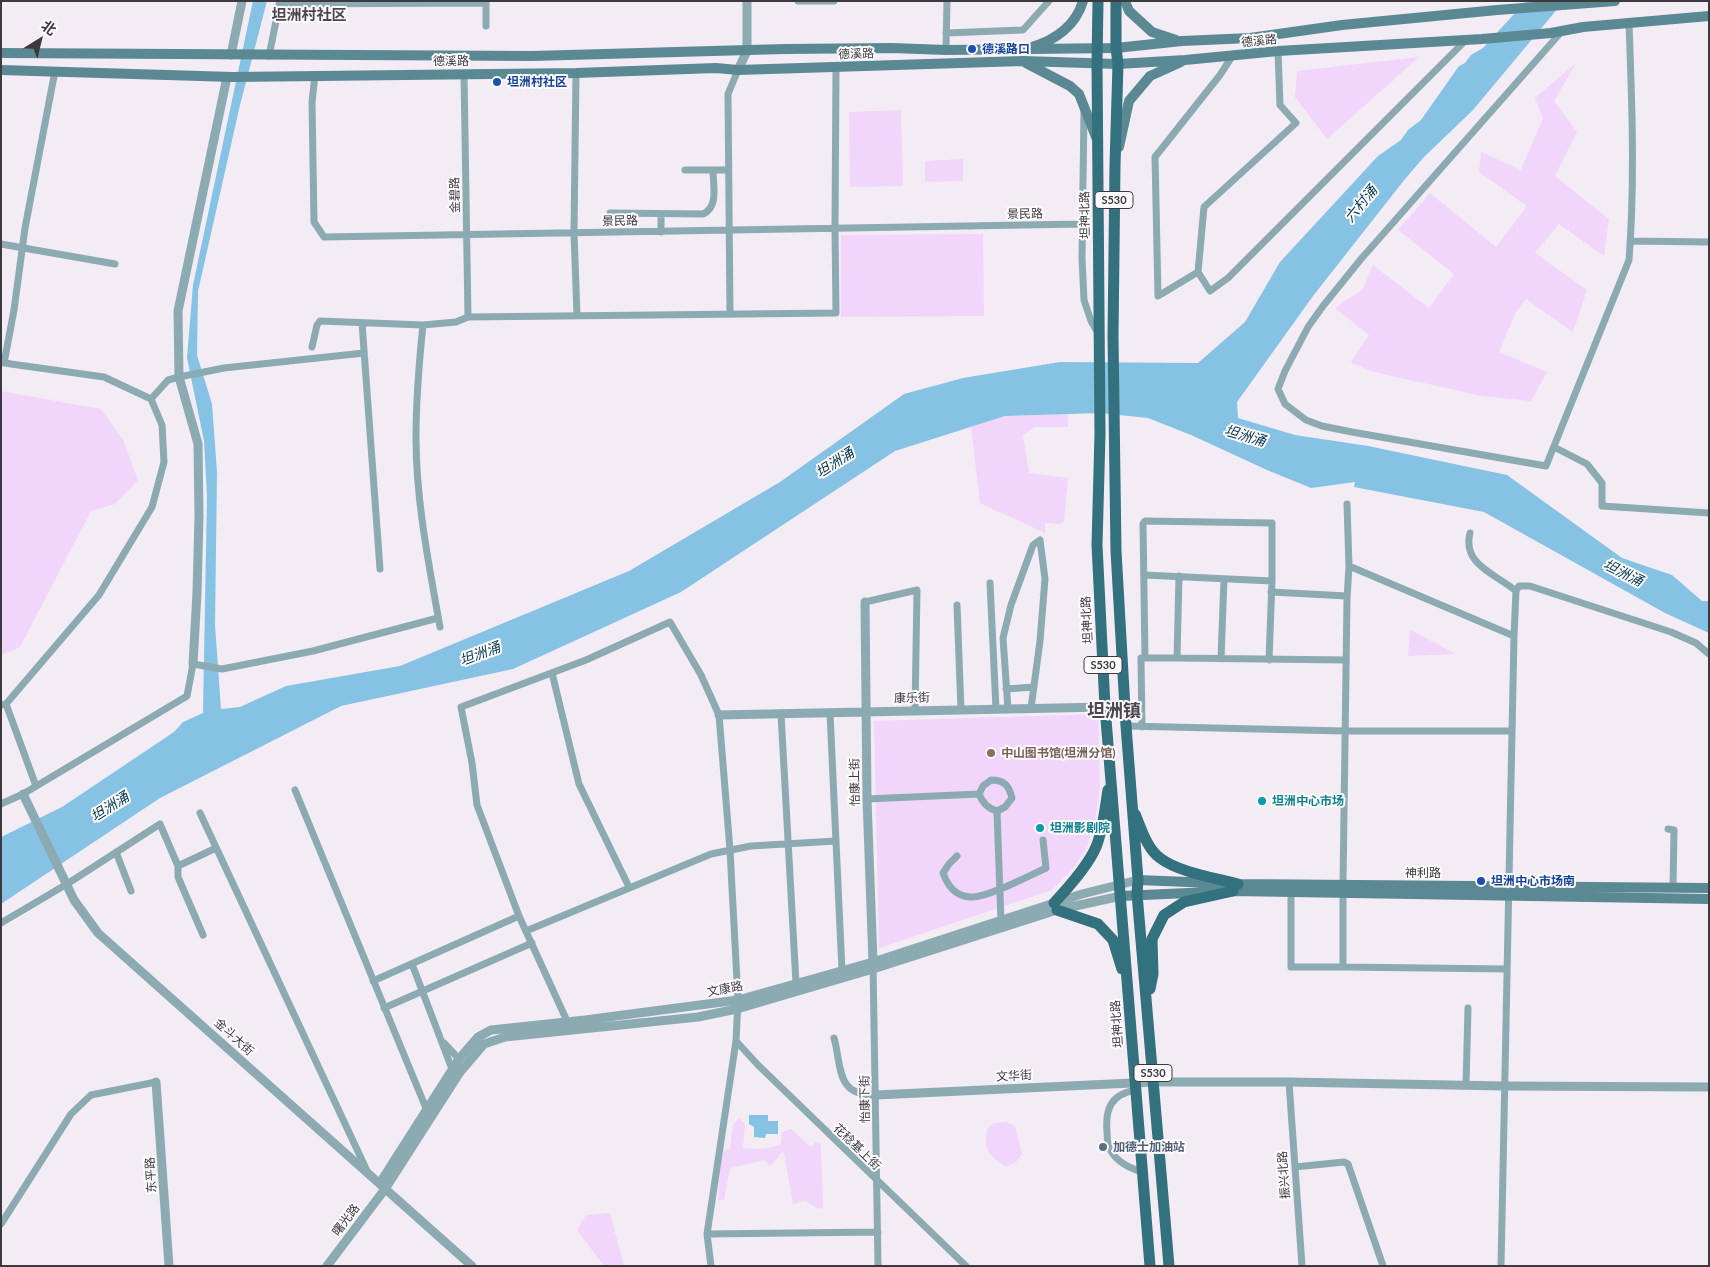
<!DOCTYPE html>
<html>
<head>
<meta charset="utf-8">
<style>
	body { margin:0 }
	#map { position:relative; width:1710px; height:1267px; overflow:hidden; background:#f3ecf5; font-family:Lato,"Noto Sans SC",sans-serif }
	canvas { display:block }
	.frame { position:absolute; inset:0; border:2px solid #3d3a3e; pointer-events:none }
	.north { position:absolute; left:15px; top:15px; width:50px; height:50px; -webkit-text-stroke:4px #fdfbfe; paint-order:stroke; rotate:36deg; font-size:14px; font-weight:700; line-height:20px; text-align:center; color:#3d3a3e }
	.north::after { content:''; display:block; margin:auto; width:18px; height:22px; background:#3d3a3e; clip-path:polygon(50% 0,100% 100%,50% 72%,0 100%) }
</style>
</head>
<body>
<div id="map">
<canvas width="1710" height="1267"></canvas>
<div class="frame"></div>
<div class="north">北</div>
</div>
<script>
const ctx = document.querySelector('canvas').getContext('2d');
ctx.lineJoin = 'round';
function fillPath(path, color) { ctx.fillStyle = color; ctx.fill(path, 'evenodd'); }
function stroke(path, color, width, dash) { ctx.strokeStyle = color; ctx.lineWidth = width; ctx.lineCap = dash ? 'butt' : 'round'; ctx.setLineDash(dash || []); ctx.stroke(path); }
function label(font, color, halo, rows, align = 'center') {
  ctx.font = font + ' Lato,"Noto Sans SC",sans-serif'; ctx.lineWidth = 4; ctx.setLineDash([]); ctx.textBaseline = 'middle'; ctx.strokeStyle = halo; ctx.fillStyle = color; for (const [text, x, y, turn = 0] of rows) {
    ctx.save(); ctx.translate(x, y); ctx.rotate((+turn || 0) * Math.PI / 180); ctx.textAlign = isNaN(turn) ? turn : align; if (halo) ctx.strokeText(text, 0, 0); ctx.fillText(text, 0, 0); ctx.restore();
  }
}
fillPath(new Path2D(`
	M1419,57L1327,139L1295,97L1297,71Z
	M1576,63L1554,101L1577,132L1555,176L1609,219L1604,256L1559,224L1535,253L1587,290L1573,332L1526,299L1516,312L1499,352L1547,372L1531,401L1482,396L1370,371L1351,362L1369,335L1335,308L1362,290L1373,265L1429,308L1454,274L1398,230L1430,193L1496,247L1527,206L1479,172L1481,152L1521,170L1543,118L1535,98Z
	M901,110L903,186L850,187L849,112Z
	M963,159V181L925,182V161Z
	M983,234L984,316L841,317V235Z
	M1,391L101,409L123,440L138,480L115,504L91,511L20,647L1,655Z
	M1068,414V427H1035L1023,435L1029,473L1068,478L1064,522L1060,524L1045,523V533L980,503L971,427L1005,416Z
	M1410,630L1456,654L1408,656Z
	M1098,714L1100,788L1095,819L1087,848L1072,870L1052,890L879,948L874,721Z
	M739,1118L745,1124L743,1148C757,1149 767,1150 781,1144L782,1132L791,1129L811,1147L816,1142L821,1144L823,1209C807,1208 812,1195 793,1205L784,1153L782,1152L774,1162L769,1166L766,1160L730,1168L724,1200H718L721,1158L724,1150L730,1149L733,1125Z
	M1007,1122L1015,1126L1022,1154L1016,1162L1006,1167C988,1154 984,1152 987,1129L994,1123Z
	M610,1213L624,1266H604L577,1230L586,1215Z`), '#f1d5fa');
fillPath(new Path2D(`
	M253,1H267L240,105L198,291L197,355L212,404L217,472L215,625L221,709L240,707L286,686L400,666L629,571L780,482L904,394L963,378L1060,362L1198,363L1245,322L1280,262L1378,156L1401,140L1408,130L1421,120L1459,66L1465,63L1471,55L1483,48L1526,1H1564L1473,110L1424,157L1405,179L1313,296L1237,402L1238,418L1295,435L1368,446L1507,475L1622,558L1672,575L1702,601H1709V633L1665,613L1484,512L1354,487L1355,482L1311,488L1267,470L1191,435L1148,418L1100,413L1005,416L895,451L681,592L513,669L341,706L160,798L1,904V837L62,807L174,732L183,722L203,713L207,496L204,441L187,358L193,285Z
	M749,1115H768V1121H778V1134H766L765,1138L754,1137V1127L749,1124Z`), '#85c2e3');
stroke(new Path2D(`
	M798,1H834
	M279,4L486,3V26
	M1563,30L1361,259L1323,306L1308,327L1285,371L1278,389L1285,404L1306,420L1322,426L1352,432L1546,466L1629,260C1635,182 1632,102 1629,23
	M946,33L1023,30L1049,1
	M946,50L947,1
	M1233,55L1220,75L1155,157L1158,296L1198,272L1210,291L1228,278L1466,40
	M269,56L280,1
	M576,73L574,232L577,316
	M464,74L468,317
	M315,75L312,102L314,222L324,237L1082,224
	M1084,110L1082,258L1084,300L1091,321L1098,333
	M685,170H728
	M610,213L703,214C719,207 713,185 713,170
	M661,214V232
	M1630,241L1709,242
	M1,244L115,264
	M1198,272L1204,207L1296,123L1280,105L1278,51
	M730,314L728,94L738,70
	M362,323L380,569
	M312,347L317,325L320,321L423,325
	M1,362L11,364L104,377L151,399L162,425L164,462L152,507L99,595L6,704L1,705
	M4,363L14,310L25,228L55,71
	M151,399L168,380L179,377L224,368L364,353
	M1554,447L1587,464L1602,483V506L1709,513
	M1470,533C1462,565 1496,574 1516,591L1514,636
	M1349,566L1514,636L1501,1266
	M1144,575L1272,581L1269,660
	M990,583L996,709
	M1516,591L1519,586H1530L1671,632L1696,643L1709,654
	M1271,592L1347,596
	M865,602L917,590L915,711
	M957,605L961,710
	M440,627C429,565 416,501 416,438C416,400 419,363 423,325L456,322L468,317L836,313L835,229L836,68
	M1145,658L1143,524L1145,521L1272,523V581
	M1177,658L1346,660
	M1221,659L1224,579
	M552,673L579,784L629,887
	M1006,689L1034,687
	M6,704L36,786
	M1008,709L1003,638L1011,605L1033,545L1040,540L1045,579L1040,641L1031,708
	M830,713L842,971
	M781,714L796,983
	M1126,726L1345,731H1512
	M1142,727L1141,658H1177L1179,576
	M991,780C1005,780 1009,786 1012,798L1005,807L997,811C987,808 983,803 979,794L983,786Z
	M295,790L428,1113
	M867,799L979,794
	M1,804L23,794L187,696L193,664L222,669L313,651L438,618
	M997,811L1001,921
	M200,813L368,1173
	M1668,829L1674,830L1673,888
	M116,852L131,891
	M957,856L949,864L943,873C948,886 955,896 970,897C985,899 1031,875 1046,868L1043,840
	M1343,885L1347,599L1349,566L1347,504
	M1291,892V967H1343V893
	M1,923L67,884L160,824L178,866
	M526,931L711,854L751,846L836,841
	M203,935L178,877V866L216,848
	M412,964L452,1069
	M873,964L878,1266
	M1343,967L1507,969
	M373,981L519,916
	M384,1008L532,943
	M570,1024L567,1021L519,916L477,805L472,763L461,707L586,660L670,622L701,675L719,715L730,850L738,1000L736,1041L707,1234L711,1266
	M834,1038C842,1066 835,1096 876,1095
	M736,1041L758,1065L966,1266
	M444,1043L459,1059
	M1289,1082L1302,1266
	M1466,1085L1468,1008
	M1136,1090C1111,1094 1105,1109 1107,1132C1107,1138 1107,1146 1111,1151C1118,1163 1130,1168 1142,1172
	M1295,1167L1344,1162L1348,1164L1383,1266
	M1,1224L71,1114L91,1095L156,1082
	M707,1234L878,1232`), '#8caab2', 7);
stroke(new Path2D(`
	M231,55L242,1
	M738,70L747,51V1
	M865,602L867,799L873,962
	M193,664L197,593L199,516L198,444L179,377L178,311L227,77
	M719,715L1105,707
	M23,794L74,900L98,933L472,1266
	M156,1082L169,1266
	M876,1095L1154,1082H1289L1504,1086L1709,1087
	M380,1183L459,1059L478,1037L491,1030L585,1020L738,1000L873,962L1082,894L1138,880
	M327,1266L385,1189L460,1072L484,1044L505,1037L698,1017L737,1009L873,969L1057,910L1121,896`), '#8caab2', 9);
stroke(new Path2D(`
	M1125,1L1129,11L1152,32L1176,40
	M1032,47C1056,40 1076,25 1083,1
	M1,53L532,56L785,49L892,48L946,50L1116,48L1182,41L1250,38L1342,25L1497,10L1615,1
	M1026,63L1070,86L1079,94L1096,137
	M1,70L233,77L576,73L716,68L738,70L1023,61L1118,64L1185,60L1278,51L1482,39L1551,33L1583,27L1709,16
	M1119,147L1129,101L1150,76L1181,62
	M1138,880L1238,884L1709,888
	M1121,896L1233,891L1709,899`), '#5a8994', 10);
stroke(new Path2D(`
	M1098,1L1097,63L1100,434L1097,545L1105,707L1150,1266
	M1116,1V48L1118,64L1115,165L1113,336L1116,551L1126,726L1138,880L1137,894L1169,1266
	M1135,814C1141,828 1147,849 1160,858C1178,872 1215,878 1238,884
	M1054,903C1068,888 1088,866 1096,847C1103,830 1105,808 1108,790
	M1057,910L1098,924L1113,940L1122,969
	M1150,989L1153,974L1152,939L1164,915L1184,902L1233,891`), '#33717e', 11);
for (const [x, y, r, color] of [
	[972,49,5,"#1a4fb4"],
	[497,82,5,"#1a4fb4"],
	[991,753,5,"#8d6e63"],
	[1262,801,5,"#0f9aa8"],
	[1040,828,5,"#0f9aa8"],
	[1481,881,5,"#1a4fb4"],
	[1103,1147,5,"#5c6f8a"]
]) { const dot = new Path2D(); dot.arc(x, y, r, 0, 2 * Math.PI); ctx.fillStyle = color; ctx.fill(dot); stroke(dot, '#fdfbfe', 2); }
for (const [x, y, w] of [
	[1114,200,38],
	[1103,665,38],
	[1153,1073,38]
]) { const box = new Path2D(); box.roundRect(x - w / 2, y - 8.5, w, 17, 4); ctx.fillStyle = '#fdfbfe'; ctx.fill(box); stroke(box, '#3d3a3e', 1); }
label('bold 11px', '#3d3a3e', null, [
	["S530",1114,200],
	["S530",1103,665],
	["S530",1153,1073]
]);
label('12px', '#3d3a3e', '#fdfbfe', [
	["德溪路",1259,41,-5],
	["德溪路",856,54,-2],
	["德溪路",451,61],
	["金碧路",455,195,-91],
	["景民路",1025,214,-1],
	["坦神北路",1085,215,-91],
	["景民路",620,221,-1],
	["坦神北路",1087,620,-93],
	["康乐街",912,698,-1],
	["怡康上街",855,782,-91],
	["神利路",1423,873],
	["文康路",725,989,-11],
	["坦神北路",1117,1024,-94],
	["金斗大街",234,1037,42],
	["文华街",1014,1076,-3],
	["怡康下街",865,1099,-91],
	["花稔基上街",857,1147,44],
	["东平路",151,1175,-94],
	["振兴北路",1284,1175,-94],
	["曙光路",346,1220,-53]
]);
label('bold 12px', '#164399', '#fdfbfe', [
	["德溪路口",982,49],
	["坦洲村社区",507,82],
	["坦洲中心市场南",1491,881]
], 'left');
label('bold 12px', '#785e54', '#fdfbfe', [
	["中山图书馆(坦洲分馆)",1001,753]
], 'left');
label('bold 12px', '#0d838f', '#fdfbfe', [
	["坦洲中心市场",1272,801],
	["坦洲影剧院",1050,828]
], 'left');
label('bold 12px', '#4e5e75', '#fdfbfe', [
	["加德士加油站",1113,1147]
], 'left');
label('italic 14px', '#01384e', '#fdfbfe', [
	["六村涌",1361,204,-51],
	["坦洲涌",1245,436,16],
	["坦洲涌",835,463,-33],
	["坦洲涌",1623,573,26],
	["坦洲涌",480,654,-21],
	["坦洲涌",110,807,-33]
]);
label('bold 15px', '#4c464e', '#fdfbfe', [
	["坦洲村社区",309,15]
]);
label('bold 18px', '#4c464e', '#fdfbfe', [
	["坦洲镇",1114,711]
]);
</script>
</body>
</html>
